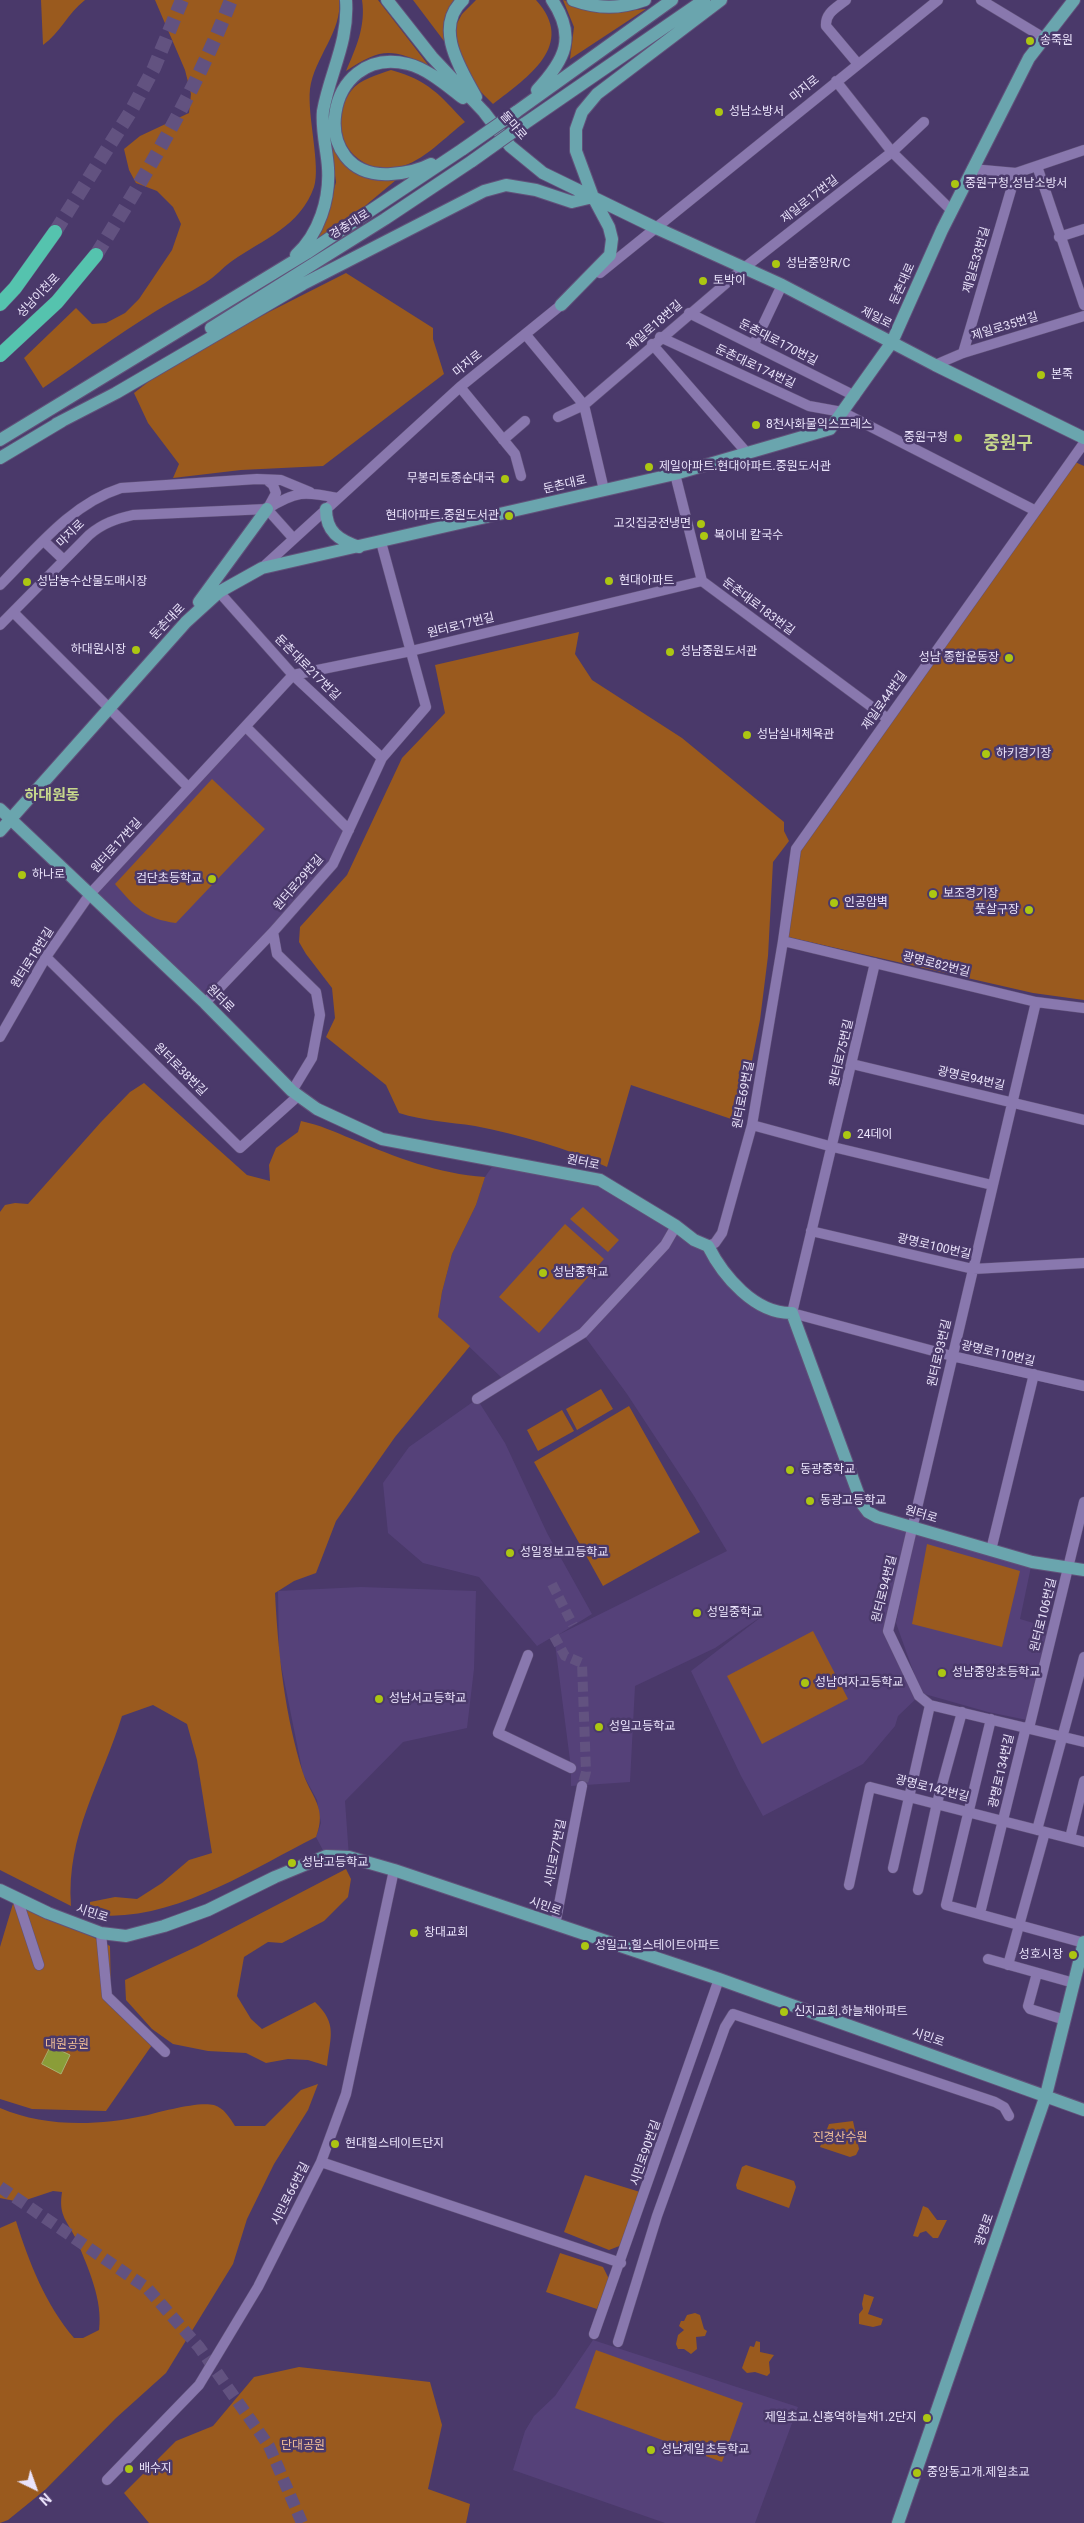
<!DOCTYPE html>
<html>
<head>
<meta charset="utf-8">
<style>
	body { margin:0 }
	#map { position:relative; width:1084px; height:2523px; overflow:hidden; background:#4a396a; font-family:Roboto,sans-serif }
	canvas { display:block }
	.north { position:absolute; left:10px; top:2463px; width:50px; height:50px; -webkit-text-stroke:4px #4a396a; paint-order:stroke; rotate:138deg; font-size:14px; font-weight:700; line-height:20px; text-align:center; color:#eae3fb }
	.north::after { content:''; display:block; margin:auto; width:18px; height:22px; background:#eae3fb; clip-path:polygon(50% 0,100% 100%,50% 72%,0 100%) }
</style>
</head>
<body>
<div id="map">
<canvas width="1084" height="2523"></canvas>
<div class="north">N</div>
</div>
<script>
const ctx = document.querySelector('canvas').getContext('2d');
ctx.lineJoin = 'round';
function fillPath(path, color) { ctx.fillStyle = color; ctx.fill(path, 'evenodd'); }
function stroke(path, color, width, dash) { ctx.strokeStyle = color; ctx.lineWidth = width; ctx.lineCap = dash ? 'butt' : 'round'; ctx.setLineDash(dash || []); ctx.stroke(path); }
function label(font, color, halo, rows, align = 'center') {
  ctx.font = font + ' Roboto,"Noto Sans KR",sans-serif'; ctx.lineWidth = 5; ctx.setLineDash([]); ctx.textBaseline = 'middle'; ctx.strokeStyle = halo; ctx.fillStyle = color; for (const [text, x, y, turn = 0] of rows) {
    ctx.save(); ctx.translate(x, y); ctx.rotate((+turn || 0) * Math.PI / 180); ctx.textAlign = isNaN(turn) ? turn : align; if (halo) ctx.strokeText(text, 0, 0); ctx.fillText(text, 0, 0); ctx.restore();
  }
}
fillPath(new Path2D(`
	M246,727L349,830L333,864L205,1003L90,894Z
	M496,1161L600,1180L708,1246L745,1293L794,1318L865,1508L913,1526L888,1631L919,1696L898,1716L895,1726L863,1764L763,1816L741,1776L691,1671L765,1614L715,1648L635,1686L630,1782L571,1786V1768L554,1636L537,1646L479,1577L423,1563L388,1533L383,1483L409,1447L477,1399L505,1443L547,1533L592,1614L558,1635L727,1551L694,1496L627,1394L583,1334L503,1379L438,1317L442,1292L452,1254L476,1205L485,1177Z
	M915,1530L1032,1562L1020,1619L1050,1628L1027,1720L988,1712L921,1693L896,1623Z
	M361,1587L476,1591L474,1669L467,1728L403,1742L345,1801L349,1857L326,1856L316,1837L321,1823L317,1800L303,1774L279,1655L278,1591Z
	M593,2340L798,2407L755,2523H665L513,2470L525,2431L534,2416L555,2396Z`), '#554179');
fillPath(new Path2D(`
	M41,0H85C68,13 60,33 43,45Z
	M155,0H339C343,30 314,58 310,89C307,116 321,166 314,187C300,227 263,239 232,261C222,268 215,277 205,283C189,293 172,301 156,311C117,335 81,362 43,388L24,358L76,308L92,324L106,323L125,313L139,299L172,250L181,224L173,207L157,191L136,183L129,170L124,149L140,136L189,113L191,94L185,70Z
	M362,0H378L429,66C391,48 381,48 346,71C356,48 366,26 362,0Z
	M413,0H457L444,24L447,45Z
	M476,0H536C577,45 528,77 493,104L471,82L459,62L455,27L462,14Z
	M563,0L612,12L646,9L570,59L574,27Z
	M391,70C428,80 440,95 465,122C446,136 423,162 399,167C354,177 323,129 351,91C360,79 377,75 391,70Z
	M330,142C352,175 355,179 396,180L353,216L313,243L330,205L336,182Z
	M346,273L433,328V339L444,374L323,466L241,470L173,478L179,464L148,423L134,393L166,368L269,312Z
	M1075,462L1084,466V1000L1033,993L788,937L796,849Z
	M579,632L575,654L592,680L682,738L784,822V831L789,841L773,862L768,956L760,1020L740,1122L631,1085L607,1167C567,1148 520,1135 475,1126C449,1122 424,1121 399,1113L386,1085L326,1037L335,1018L332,988L306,954L299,942L300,927L347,875L402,758L445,713L435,665Z
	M212,779L265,829L176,923C145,919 135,907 115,884Z
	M144,1083L247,1175L270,1181L269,1165L276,1148L298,1132L301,1121C320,1125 335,1132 352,1139C395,1157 439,1174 485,1177L476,1205L452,1254L442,1292L438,1317L470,1346L395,1437L336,1521L316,1573L294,1581L275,1593C278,1653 285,1716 303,1773C312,1799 327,1807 316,1837C250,1870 166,1926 90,1914V1902L115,1897L137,1899L162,1883L189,1860L212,1853L197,1760L187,1724L153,1705L122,1716C102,1781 66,1834 71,1906L0,1870V1212L5,1205L15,1203L28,1204L101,1122L130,1092Z
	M583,1207L619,1240L608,1252L570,1219Z
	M565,1224L604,1259L539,1333L499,1297Z
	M601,1389L613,1409L577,1430L566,1409Z
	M629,1406L700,1532L603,1586L534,1462Z
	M562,1410L574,1431L538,1451L527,1430Z
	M927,1544L1020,1571L1002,1647L912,1624Z
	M813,1631L848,1699L762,1744L727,1676Z
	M346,1869L351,1879L348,1897L324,1921L282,1943L268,1942L244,1957L237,1996L251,2019L262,2029L315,2002C338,2024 330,2037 327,2066L308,2060L288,2059L266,2063L246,2053L208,2051L173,2044L152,2029L126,2000L125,1980L198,1946Z
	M15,1897L110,1946L111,1995L152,2045L106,2111L32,2109L0,2099V1947Z
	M318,2084L308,2110L274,2164L247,2219L233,2264L166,2373L116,2418L45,2490L8,2520L0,2523V2228L16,2221C29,2263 46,2305 74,2338H83L99,2330C103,2300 88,2268 77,2241C68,2221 58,2217 62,2192L53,2191L20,2202L0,2198V2108C44,2127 96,2126 143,2116C160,2112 198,2101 214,2105C224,2108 230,2118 235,2126H265L301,2090Z
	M853,2121L859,2149L856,2155L850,2157L820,2147L829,2124Z
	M746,2165L794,2181L796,2187L789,2208L737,2189L736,2185L742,2167Z
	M585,2175L640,2192L622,2245L609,2250L564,2232Z
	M923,2206L928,2208L937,2220H947L938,2238H933L926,2231L920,2233L918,2237L913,2236Z
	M560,2253L603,2267L609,2279L597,2309L546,2292Z
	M864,2294L874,2297L868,2314L883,2319L881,2325L873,2327L859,2324V2314L863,2309L862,2304Z
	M695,2313L700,2315L704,2329L707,2331L705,2336L696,2337L697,2349L691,2354L684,2349H678L676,2344L678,2335L684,2330L679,2326L681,2321H684L687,2315Z
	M756,2341L760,2342V2352L774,2355L769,2362L770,2373L767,2376L755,2372L747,2373L742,2368L750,2346L754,2347Z
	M596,2350L743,2403L722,2462L575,2408Z
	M299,2367L430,2382L442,2425L428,2489L470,2504L466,2523H149L124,2493L176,2441L213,2426L254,2377Z`), '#9a5a1e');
const water = new Path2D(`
	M51,2046L70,2055L61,2074L42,2064Z`);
fillPath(water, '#8a9d38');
stroke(water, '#a7b272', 1);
stroke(new Path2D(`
	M552,1584L573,1625
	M554,1636L565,1656L582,1663L586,1772L582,1786`), '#625280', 10, [10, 5]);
stroke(new Path2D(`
	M0,2187L147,2288L199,2347L269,2446L302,2523`), '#625280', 12, [12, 6]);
stroke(new Path2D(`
	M55,232L131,111L154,68L182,0
	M96,255C147,173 196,91 231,0`), '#625280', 14, [14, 7]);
const minor = new Path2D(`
	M846,0C836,8 825,13 826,26L858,64
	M981,0L1044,38
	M836,81L892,152L952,211
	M1037,166L1084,305
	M972,169L1016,173L1084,150
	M1059,237L1084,229
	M600,273L938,0
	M689,313L855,396
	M526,335L584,405L604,490
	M660,337L809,406L842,412L1036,511
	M652,344L747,453
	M754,344L782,285
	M963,353L1016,173
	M935,365L963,353L1084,316
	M460,387L515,454L521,476
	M558,417L584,405L744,268L892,152L924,122
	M503,440L525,421
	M675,474L702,581L888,719
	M267,480L273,485L276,493L269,506
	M267,509C296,491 304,491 337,498
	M44,541L64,560
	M262,568L460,387L566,301
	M0,585C36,549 71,504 121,488L257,479L281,480L310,492
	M219,592L293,675L382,758
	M13,612L188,787
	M0,625L89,535C103,523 116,519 133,515L267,509L293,538
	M246,727L349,830
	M273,932L277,954L316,992L320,1015L312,1058L292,1091
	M783,941L1036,1002L1084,1008
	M46,957L240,1148L298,1096
	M875,963L792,1313L952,1356L1084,1386
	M1036,1002L888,1631L919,1696L930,1705L1084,1742
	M205,1003L273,932L333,864L382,758L426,707L381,542
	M0,1037L46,957L90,894L293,675L411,651L702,581
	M852,1064L1084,1120
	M752,1125L833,1147L992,1185
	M811,1231L973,1269L1084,1263
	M708,1246L715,1243L722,1233L752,1125L783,941L796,849L1084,443
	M477,1399L583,1333L665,1245L676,1226
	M991,1550L1034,1374
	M528,1655L498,1733L571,1768
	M991,1719L946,1905L1084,1943
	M1029,1728L1084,1502
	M1037,1830L1084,1657
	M1070,1838L1084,1781
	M893,1868L930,1705
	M849,1885L870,1787L1084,1842
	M918,1890L937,1803L962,1712
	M17,1898L39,1965
	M980,1913L1026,1727
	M555,1925L582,1786
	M101,1933L107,1996L165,2052
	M988,1959L1074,1983
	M1008,1965L1045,1832
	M1037,1973L1028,2006L1030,2009L1065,2020
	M321,2162L621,2263
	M594,2334L719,1979
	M618,2342L657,2216L725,2027L733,2014L995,2102L1004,2107L1009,2116
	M107,2480L199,2385L258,2287L321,2162L346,2094L394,1870`);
const major = new Path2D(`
	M387,0L432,57L484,112L510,146L543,173L654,227L782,285L935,365L1084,438
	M463,0C433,28 461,69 476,97
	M573,0C598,9 620,9 645,0
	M537,90C565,60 577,37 552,0
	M516,112L672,0
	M524,124L704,0
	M431,164C418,171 405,173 391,174C305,180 323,43 408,64C428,69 447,86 463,98
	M296,255C319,234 330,199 328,168C327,150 321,130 323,111C330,72 349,42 346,0
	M561,305L610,255L612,239L609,227L593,197L576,151V129L582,112L597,94L721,0
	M211,328L385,219L472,161
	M56,424L116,393L303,284L484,191L506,185L536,190L572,202L593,197
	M0,440L307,253L463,149
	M0,458L62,421
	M326,509C326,532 339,540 359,547
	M199,602L267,509
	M0,809L205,1003L292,1091L317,1109L382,1139L600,1180L676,1226L694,1240L708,1246C723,1276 755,1314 792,1313L862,1504L868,1512L877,1517L1032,1562L1084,1570
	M0,831L186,622L219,592L262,568L675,474L830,429L892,342L942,230L1029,58L1074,0
	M0,1890L48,1913L101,1933L126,1936L164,1926L208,1910L275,1877L326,1856L349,1857L394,1870L719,1979L1084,2110
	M898,2523L1046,2095L1084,1942`);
const highway = new Path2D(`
	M0,304L15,288L55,232
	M0,355L57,302L96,255`);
stroke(minor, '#61527a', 11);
stroke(major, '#61527a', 14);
stroke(highway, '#61527a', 15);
stroke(minor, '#8978ae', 10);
stroke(major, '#6aa5ae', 12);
stroke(highway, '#55c3ae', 14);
const majorBridge = new Path2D(`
	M463,149L516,112
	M472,161L524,124`);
stroke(majorBridge, '#61527a', 14, []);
stroke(majorBridge, '#6aa5ae', 12);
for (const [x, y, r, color] of [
	[1030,41,5,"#acc612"],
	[719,112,5,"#acc612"],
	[955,184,5,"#acc612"],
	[776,264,5,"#acc612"],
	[703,281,5,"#acc612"],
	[1041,375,5,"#acc612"],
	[756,425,5,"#acc612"],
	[958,438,5,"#acc612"],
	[649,467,5,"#acc612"],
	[505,479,5,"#acc612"],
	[509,516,5,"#acc612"],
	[701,524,5,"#acc612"],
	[704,536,5,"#acc612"],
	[609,581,5,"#acc612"],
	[27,582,5,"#acc612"],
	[136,650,5,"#acc612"],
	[670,652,5,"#acc612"],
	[1009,658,5,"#acc612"],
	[747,735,5,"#acc612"],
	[986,754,5,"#acc612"],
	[22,875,5,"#acc612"],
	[212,879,5,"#acc612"],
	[933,894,5,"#acc612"],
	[834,903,5,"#acc612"],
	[1029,910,5,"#acc612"],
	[847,1135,5,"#acc612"],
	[543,1273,5,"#acc612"],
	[790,1470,5,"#acc612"],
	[810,1501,5,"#acc612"],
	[510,1553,5,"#acc612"],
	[697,1613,5,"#acc612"],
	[942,1673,5,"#acc612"],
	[805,1683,5,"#acc612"],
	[379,1699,5,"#acc612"],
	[599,1727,5,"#acc612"],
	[292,1863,5,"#acc612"],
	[414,1933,5,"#acc612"],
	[585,1946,5,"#acc612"],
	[1073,1955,5,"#acc612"],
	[784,2012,5,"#acc612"],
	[335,2144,5,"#acc612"],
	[927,2418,5,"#acc612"],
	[651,2450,5,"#acc612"],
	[129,2469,5,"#acc612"],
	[917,2473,5,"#acc612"]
]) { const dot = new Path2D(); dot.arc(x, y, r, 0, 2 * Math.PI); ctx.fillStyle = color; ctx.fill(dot); stroke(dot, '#4a396a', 2); }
label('12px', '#eae3fb', '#4a396a', [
	["송죽원",1040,41],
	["성남소방서",729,112],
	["중원구청.성남소방서",965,184],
	["성남중앙R/C",786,264],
	["토박이",713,281],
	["본죽",1051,375],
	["8천사화물익스프레스",766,425],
	["중원구청",948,438,"right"],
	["제일아파트.현대아파트.중원도서관",659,467],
	["무봉리토종순대국",495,479,"right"],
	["현대아파트.중원도서관",499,516,"right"],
	["고깃집궁전냉면",691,524,"right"],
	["복이네 칼국수",714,536],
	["현대아파트",619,581],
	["성남농수산물도매시장",37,582],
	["하대원시장",126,650,"right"],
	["성남중원도서관",680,652],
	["성남 종합운동장",999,658,"right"],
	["성남실내체육관",757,735],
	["하키경기장",996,754],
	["하나로",32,875],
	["검단초등학교",202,879,"right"],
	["보조경기장",943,894],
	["인공암벽",844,903],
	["풋살구장",1019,910,"right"],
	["24데이",857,1135],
	["성남중학교",553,1273],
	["동광중학교",800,1470],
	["동광고등학교",820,1501],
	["성일정보고등학교",520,1553],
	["성일중학교",707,1613],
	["성남중앙초등학교",952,1673],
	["성남여자고등학교",815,1683],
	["성남서고등학교",389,1699],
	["성일고등학교",609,1727],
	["성남고등학교",302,1863],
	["창대교회",424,1933],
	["성일고.힐스테이트아파트",595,1946],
	["성호시장",1063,1955,"right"],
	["신지교회.하늘채아파트",794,2012],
	["현대힐스테이트단지",345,2144],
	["제일초교.신흥역하늘채1.2단지",917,2418,"right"],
	["성남제일초등학교",661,2450],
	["배수지",139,2469],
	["중앙동고개.제일초교",927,2473]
], 'left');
label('12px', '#eae3fb', '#4a396a', [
	["마지로",805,89,-39],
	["돌마로",513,126,49],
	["제일로17번길",810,200,-38],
	["경충대로",350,225,-32],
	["제일로33번길",977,260,-74],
	["둔촌대로",903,284,-66],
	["성남이천로",39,296,-46],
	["제일로",876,318,27],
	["제일로18번길",655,326,-41],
	["제일로35번길",1005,327,-17],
	["둔촌대로170번길",778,343,27],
	["마지로",468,364,-39],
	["둔촌대로174번길",755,367,25],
	["둔촌대로",565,485,-13],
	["마지로",71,534,-44],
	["둔촌대로183번길",758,607,37],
	["둔촌대로",168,622,-46],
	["원터로17번길",461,626,-14],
	["둔촌대로217번길",307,668,45],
	["제일로44번길",885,701,-55],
	["원터로17번길",117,846,-48],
	["원터로29번길",299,883,-49],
	["원터로18번길",33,958,-58],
	["광명로82번길",936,965,14],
	["원터로",220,999,45],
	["원터로75번길",842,1053,-77],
	["원터로38번길",180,1070,45],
	["광명로94번길",971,1079,13],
	["원터로69번길",744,1095,-79],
	["원터로",583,1163,12],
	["광명로100번길",934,1247,13],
	["원터로93번길",940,1353,-77],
	["광명로110번길",998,1354,13],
	["원터로",921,1515,16],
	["원터로94번길",885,1589,-76],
	["원터로106번길",1044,1615,-76],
	["광명로134번길",1002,1771,-77],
	["광명로142번길",932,1789,14],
	["시민로77번길",556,1853,-79],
	["시민로",545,1907,19],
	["시민로",92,1914,18],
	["시민로",928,2038,19],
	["시민로90번길",646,2153,-71],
	["시민로66번길",291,2194,-63],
	["광명로",985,2230,-71]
]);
label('12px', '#efbe98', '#4a396a', [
	["대원공원",67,2045],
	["진경산수원",840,2138],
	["단대공원",303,2446]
]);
label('bold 15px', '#c6d78c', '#4a396a', [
	["하대원동",52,796]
]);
label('bold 18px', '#c6d78c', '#4a396a', [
	["중원구",1008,444]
]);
</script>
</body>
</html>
